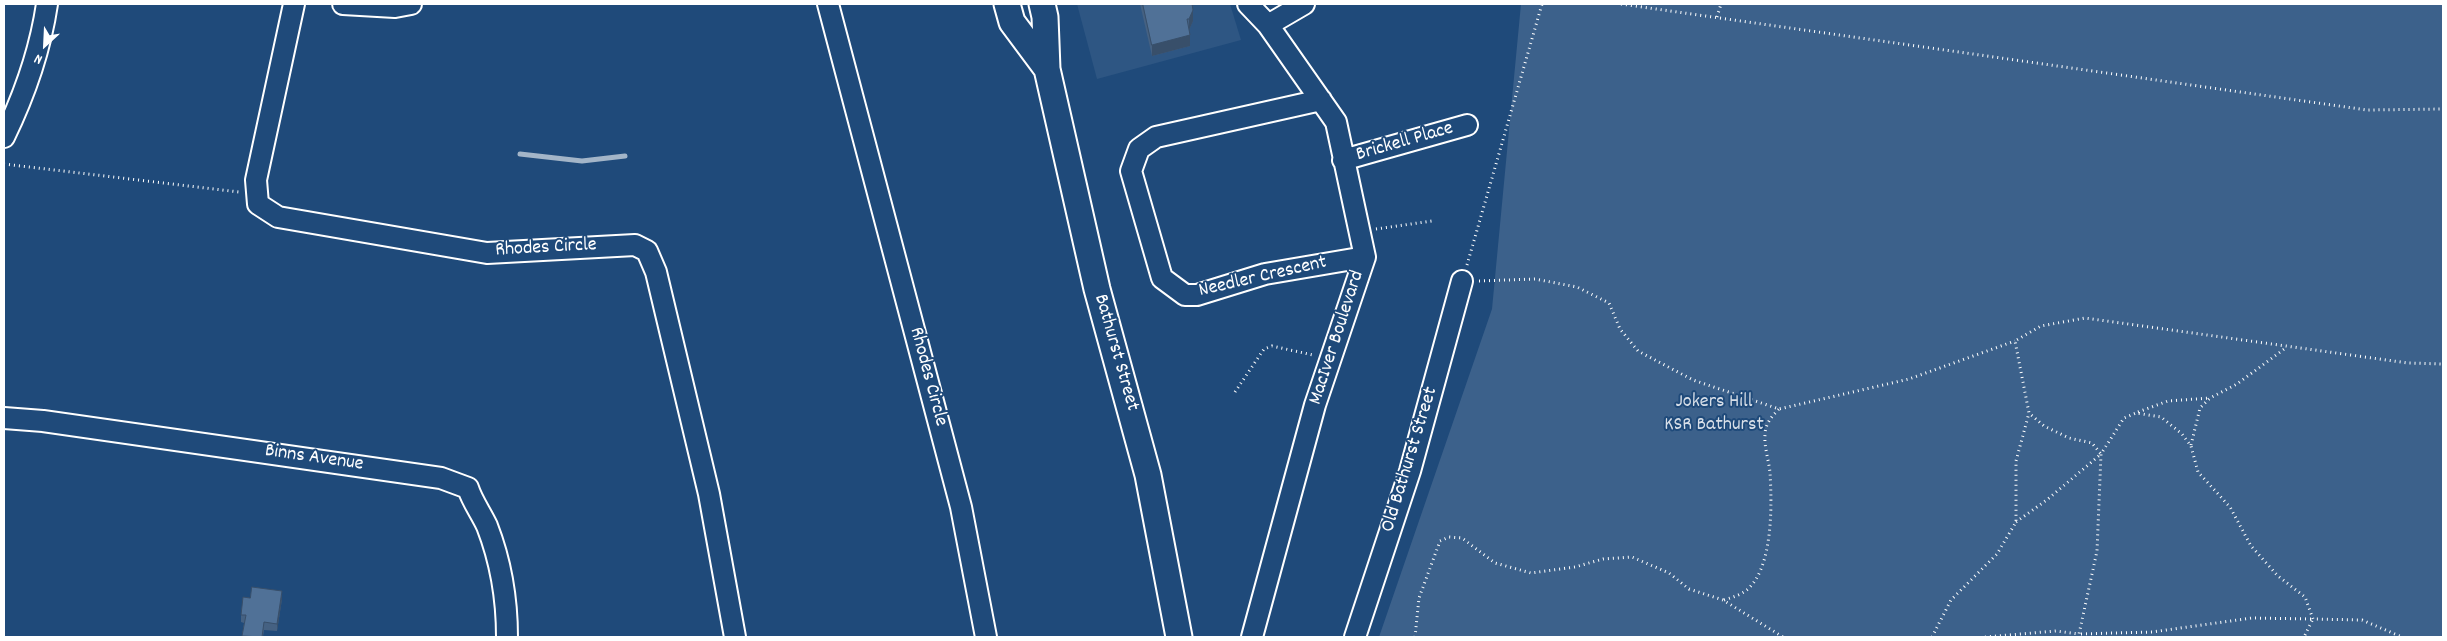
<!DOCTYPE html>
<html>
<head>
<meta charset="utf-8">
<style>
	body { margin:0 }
	#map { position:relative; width:2447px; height:641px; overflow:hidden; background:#1f4a7a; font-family:Dekko,sans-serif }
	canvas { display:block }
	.frame { position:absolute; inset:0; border:5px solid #fff; pointer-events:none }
	.north { position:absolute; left:20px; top:20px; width:50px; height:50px; -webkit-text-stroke:4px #1f4a7a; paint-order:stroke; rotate:205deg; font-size:14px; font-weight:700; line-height:20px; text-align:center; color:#fff }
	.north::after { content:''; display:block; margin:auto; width:18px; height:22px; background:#fff; clip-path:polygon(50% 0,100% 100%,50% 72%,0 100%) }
</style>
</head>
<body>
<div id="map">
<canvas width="2447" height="641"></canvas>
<div class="frame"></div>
<div class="north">N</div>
</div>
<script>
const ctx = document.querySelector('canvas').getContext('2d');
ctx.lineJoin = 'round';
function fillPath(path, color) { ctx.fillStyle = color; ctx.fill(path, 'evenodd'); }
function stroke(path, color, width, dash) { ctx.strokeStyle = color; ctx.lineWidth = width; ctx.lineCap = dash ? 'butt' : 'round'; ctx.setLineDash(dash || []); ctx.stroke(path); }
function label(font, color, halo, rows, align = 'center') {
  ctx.font = font + ' Dekko,sans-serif'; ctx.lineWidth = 4; ctx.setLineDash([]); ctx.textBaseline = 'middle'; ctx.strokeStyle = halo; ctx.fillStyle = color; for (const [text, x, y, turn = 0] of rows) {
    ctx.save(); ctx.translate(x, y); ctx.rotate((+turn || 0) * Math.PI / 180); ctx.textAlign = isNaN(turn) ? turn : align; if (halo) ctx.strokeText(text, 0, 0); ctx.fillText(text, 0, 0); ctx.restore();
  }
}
fillPath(new Path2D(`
	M1077,4H1230L1241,40L1097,79Z`), '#2e5683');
fillPath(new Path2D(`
	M1521,4H2443V637H1379L1492,309Z`), '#3c618b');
stroke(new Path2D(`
	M520,154L582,161L625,156`), '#a3b5c8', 5);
const minor = new Path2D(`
	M294,4L256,180L258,204L278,217L487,253L635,245L647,251L656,272L709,494L735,637
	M343,4L395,7L411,4
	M828,4L961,507L986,637
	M1248,4L1268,25L1336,122L1365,257L1315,405L1252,637
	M1268,25L1304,4
	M1321,100L1156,137L1139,149L1131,171L1162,278L1185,295H1197L1265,274L1365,257
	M4,137C25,94 40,51 47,4
	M1343,160L1467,125
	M4,418L43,421L441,478L468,488C472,501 481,513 487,526C501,562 507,599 507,637
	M1355,637L1410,471L1462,281`);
const major = new Path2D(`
	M1007,4L1012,22L1047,69
	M1042,4L1045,17L1047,69L1097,289L1148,475L1179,637`);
stroke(minor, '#fff', 24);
stroke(major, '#fff', 29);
stroke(new Path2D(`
	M1621,4L2367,110L2443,109
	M1717,17L1721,4
	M4,164L239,192
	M1376,229L1432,221
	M1467,265L1542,4
	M1479,281L1535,279L1577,287L1609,303L1620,329L1638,351L1693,380L1779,409L1909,379L2015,341
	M1235,392L1264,349L1272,346L1313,355
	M2138,412L2168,401L2210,398
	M2191,445L2200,408L2210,398L2237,384L2287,347
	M2016,522L2048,499L2101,454L2092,443L2069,438L2044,426L2029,413L2015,341L2041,326L2085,318L2408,363L2443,364
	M1724,600C1733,597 1741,595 1748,589C1773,566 1772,505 1770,473C1769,461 1764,447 1765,435C1765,424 1772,416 1779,409
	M1415,637L1419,598L1440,541L1449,537L1462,538L1495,563L1531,573L1575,567L1603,559L1632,557L1669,573L1689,589L1723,600L1783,637
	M1932,637L1951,600L1997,554L2016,522V461L2029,413
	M1985,637L2056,631L2079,634L2097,551L2101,454L2124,418L2136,413L2161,417L2182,434L2191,446L2198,472L2230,507L2251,546L2278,576L2305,597L2313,619L2362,620L2402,637
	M2079,637V634L2152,632L2252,618L2313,619L2304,637`), '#fff', 3, [1, 4]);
stroke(minor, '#1f4a7a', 20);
stroke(major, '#1f4a7a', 25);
fillPath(new Path2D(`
	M1140,4H1192L1193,21L1189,30L1190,46L1152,56Z
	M250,598L282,599L277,631L264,630L263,637H242L244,623L241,622V615Z`), '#456182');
fillPath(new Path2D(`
	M1193,10V21L1189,30V19Z
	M1190,35V46L1152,56V45Z
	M282,591V599L277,631V624Z`), '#384f6a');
const building = new Path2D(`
	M1143,4H1192L1193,10L1189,19H1187L1190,35L1152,45Z
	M252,587L282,591L277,624L264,622L262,637L242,636L246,615H241L243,597L250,598Z`);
fillPath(building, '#507197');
stroke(building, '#384f6a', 1);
label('20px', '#fff', '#1f4a7a', [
	["Brickell Place",1405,143,-16],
	["Rhodes Circle",546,249,-3],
	["Needler Crescent",1263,278,-13],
	["MacIver Boulevard",1338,338,-72],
	["Bathurst Street",1115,353,74],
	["Rhodes Circle",927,377,75],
	["Binns Avenue",314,459,8],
	["Old Bathurst Street",1411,460,-73]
]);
label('20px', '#d8dfe8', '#1f4a7a', [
	["Jokers Hill",1714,403],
	["KSR Bathurst",1714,426]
]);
</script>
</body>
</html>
